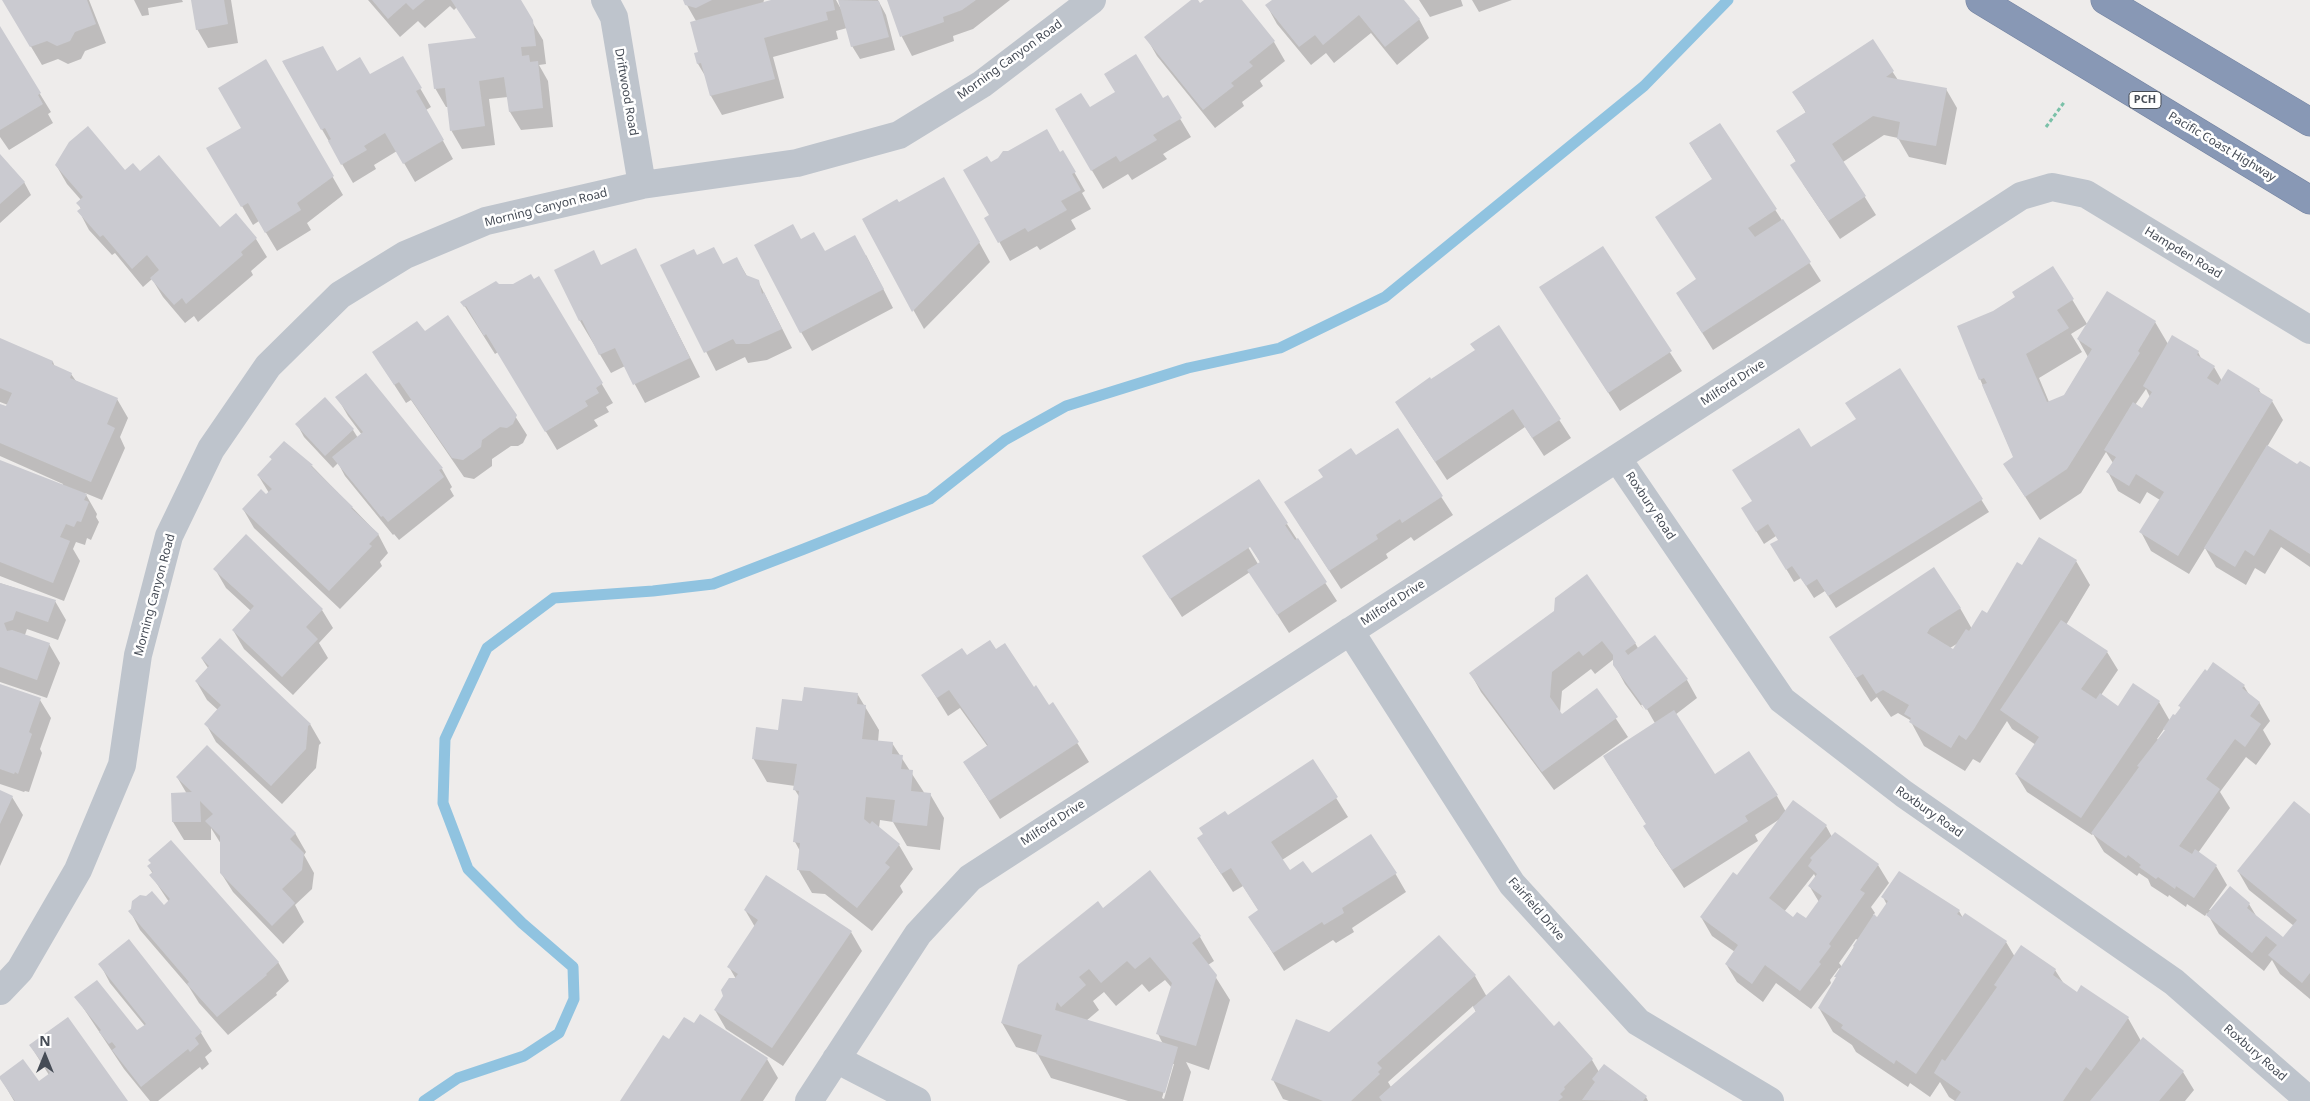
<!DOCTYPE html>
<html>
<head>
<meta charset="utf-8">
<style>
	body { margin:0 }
	#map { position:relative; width:2310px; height:1101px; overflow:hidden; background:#eeeceb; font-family:"Noto Sans",sans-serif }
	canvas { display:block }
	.north { position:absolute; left:20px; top:1031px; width:50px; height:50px; -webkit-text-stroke:4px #fff; paint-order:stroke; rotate:0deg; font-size:14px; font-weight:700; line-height:20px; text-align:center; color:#464c56 }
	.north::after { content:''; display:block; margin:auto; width:18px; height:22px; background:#464c56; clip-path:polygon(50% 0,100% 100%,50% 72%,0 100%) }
</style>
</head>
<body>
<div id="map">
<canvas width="2310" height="1101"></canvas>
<div class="north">N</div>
</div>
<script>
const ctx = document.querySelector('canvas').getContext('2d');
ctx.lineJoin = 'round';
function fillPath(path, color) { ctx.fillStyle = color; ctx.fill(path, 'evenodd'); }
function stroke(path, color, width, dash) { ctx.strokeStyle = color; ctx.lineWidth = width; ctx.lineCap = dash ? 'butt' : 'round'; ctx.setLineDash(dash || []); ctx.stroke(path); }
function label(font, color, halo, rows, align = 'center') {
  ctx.font = font + ' "Noto Sans",sans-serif'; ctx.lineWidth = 5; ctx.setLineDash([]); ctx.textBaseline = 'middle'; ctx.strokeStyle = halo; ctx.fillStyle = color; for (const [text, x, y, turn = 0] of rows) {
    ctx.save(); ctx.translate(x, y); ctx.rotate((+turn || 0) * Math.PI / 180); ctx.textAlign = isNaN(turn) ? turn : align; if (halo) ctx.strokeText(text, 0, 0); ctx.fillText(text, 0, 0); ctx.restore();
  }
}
fillPath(new Path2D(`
	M3,0H89L106,43L85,51L81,59L68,64L58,59L42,65Z
	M134,0H182L183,2L148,8L149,15L142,16Z
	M192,0H231L238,43L208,48L197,29Z
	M368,0H519L543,40L546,64L539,65L548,81L553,127L521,130L510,112L508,97L489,99L495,145L462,149L451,130L448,107H446L435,88L477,39L457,7L454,10L450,6L425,28L418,21L400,37Z
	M684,0H764L763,4L776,0H836L841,9L840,0H878L886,15L895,50L860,59L852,46L847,28L836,31L838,39L773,57L784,98L722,115L711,96L707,79L698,64L695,54L700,53L696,21Z
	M888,0H1010L973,29L953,36L954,41L912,56L902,37Z
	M1193,0H1197L1200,5L1206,0H1240L1274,42L1285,61L1260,81L1263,86L1242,102L1244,106L1215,128L1157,56L1146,37Z
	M1274,0H1402L1419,19L1429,38L1397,65L1371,33L1334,63L1326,53L1311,65L1277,24L1267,6Z
	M1419,0H1461L1463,6L1430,17Z
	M1472,0H1512L1479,12Z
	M0,29L51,112L48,114L53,123L9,150L0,137Z
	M1872,41L1898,80L1946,89L1957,108L1946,165L1909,157L1898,138L1884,135L1843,162L1876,215L1840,239L1803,184L1797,163L1778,132L1806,113L1794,92Z
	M402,57L431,107L426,110L453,159L415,182L397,151L374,165L376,169L353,183L283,62L336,72L369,76Z
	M266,61L343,195L307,223L311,230L277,251L259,221L253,225L208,148L242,128Z
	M1167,97L1191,137L1163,154L1167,159L1132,180L1128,174L1103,189L1056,110L1089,109L1162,100Z
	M1720,124L1821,281L1713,350L1677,293L1697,280L1713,180L1690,144Z
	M1059,154L1073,170L1085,191L1082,193L1091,209L1071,220L1076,229L1040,250L1037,246L1010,261L986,218L991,215L990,164Z
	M0,156L24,182L31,195L0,223Z
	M56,165L140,173L220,229L236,215L256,239L267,257L251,271L253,275L198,322L194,316L185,323L163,297L152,279L143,287L115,253L112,255L89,230L79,211L81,209L78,203L81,200L67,184Z
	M954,197L990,262L924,329L863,220L899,204Z
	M801,240L825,252L866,255L893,308L812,351L801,332Z
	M1602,248L1682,371L1620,411L1541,288Z
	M636,250L700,377L645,403L625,366L611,373L580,321L601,266Z
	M697,257L723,265L737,259L747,276L758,281L792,348L767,360L748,363L745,357L716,371L662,266Z
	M2053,268L2087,324L2071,334L2082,352L2039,378L2049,402L2064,396L2088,357L2078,339L2155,322L2168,344L2198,352L2202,360L2214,367L2222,381L2259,390L2262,395L2272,401L2283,420L2267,447L2298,466L2310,469V567L2281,547L2265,574L2255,568L2246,585L2216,567L2205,548L2189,574L2151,551L2141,532L2160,500L2147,492L2140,504L2118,491L2108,472L2113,463L2106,452L2081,493L2040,520L2004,464L2014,458L1980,379L1994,312L2017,297ZM2146,389L2150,397L2143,409L2135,405Z
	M539,278L613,403L606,407L609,412L594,420L598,426L557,450L498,352L495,354L462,302L498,286H513Z
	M1499,327L1571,438L1544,456L1525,427L1447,480L1408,421L1431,381L1476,351Z
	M424,333L515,416L527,435L523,443L518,446H511L492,459V466L474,479L464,477L411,400L406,403L373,352Z
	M0,340L53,362L55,367L71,374L76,381L117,399L128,418L120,437L125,448L102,500L85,493L97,514L96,517L99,522L91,540L87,538L85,545L76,542L73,549L80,561L64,601L0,576V461L62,486L63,484L0,456V405L6,408L8,405L0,402Z
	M1900,370L1989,512L1836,608L1825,591L1814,598L1801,578L1794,582L1779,557V541L1776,536L1764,544L1750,521L1753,502L1811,449L1857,420Z
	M337,397L442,469L452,487L450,489L454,496L399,540L394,534L393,535L345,476L338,463L333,468L304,437L297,424L353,430L358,438L362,435L348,416Z
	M1397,429L1453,515L1414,541L1411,537L1386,554L1388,558L1341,589L1297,521L1355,457Z
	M271,457L312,466L378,534L388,553L380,562L382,566L340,609L254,528L243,509L269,493L258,475L272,460Z
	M1287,524L1337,601L1289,633L1250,572L1182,617L1143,556ZM1248,541L1261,564H1258L1245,542Z
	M247,536L322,610L333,628L319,643L328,658L293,695L244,649L233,630L251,611L226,588L215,569Z
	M2076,561L2090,585L2066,625L2107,652L2118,670L2101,695L2118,708L2159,702L2170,721L2181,709L2180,706L2244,686L2250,696L2259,702L2270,721L2263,730L2271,744L2256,765L2246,757L2220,792L2230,808L2198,853L2216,866L2227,885L2209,910L2249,904L2258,919L2283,939L2294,926L2249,890L2238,871L2310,816V999L2280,974L2272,960L2264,971L2219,934L2207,913L2205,916L2187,904L2186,907L2169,895L2168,897L2151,886L2148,879L2139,873L2137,876L2104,852L2093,834L2092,835L2027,792L2016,774L2036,745L2012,729L2007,721L1980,763L1973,759L1965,771L1924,746L1910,720L1898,713L1891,717L1877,697L1871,702L1830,637L1960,608L1972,629L1987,615L2022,567ZM1960,642L1954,651L1950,648ZM2164,729L2166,731L2159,740L2157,739Z
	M0,583L55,601L66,620L58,640L27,629L25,635L49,644L60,663L47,698L0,682Z
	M1556,611L1635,643L1638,648L1687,680L1697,698L1675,715L1714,775L1777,796L1786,812L1826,826L1832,837L1878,865L1889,883L1871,907L1875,913L1873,915L1878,918L1887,905L1883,897L1959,911L1963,918L2006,942L2015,957L2055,970L2064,984L2077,993L2128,1018L2141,1041L2183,1072L2194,1090L2185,1101H1955L1949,1097L1940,1082L1930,1097L1910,1083L1908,1087L1856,1052L1852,1045L1833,1032L1819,1008L1841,970L1839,968L1830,980L1831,983L1811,1009L1776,983L1763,1002L1737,982L1726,964L1735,952L1712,936L1701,917L1737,877L1780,819L1755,835L1758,841L1684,888L1655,845L1647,825L1604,757L1656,725L1644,704L1641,705L1644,710L1625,684L1614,664V659L1595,674L1591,669L1562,691L1560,713L1562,715L1597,690L1628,737L1554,790L1481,692L1471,674ZM1814,874L1816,878L1810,887L1819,902L1806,920L1793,919L1784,912ZM1856,939L1858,940L1842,967L1839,963Z
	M996,651L1033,688L1049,707L1053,704L1089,762L1000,819L964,762L988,747L960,708L948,716L923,676L967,657Z
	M202,659L310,724L321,743L319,745L316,768L282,804L216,742L206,724L218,710L207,700L196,681L208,668Z
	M0,686L40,700L51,718L40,749L42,753L29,792L25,791L24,792L0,784Z
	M858,695L879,730L878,742L892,743L925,794H930L944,818L940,850L907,846L893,822L880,820L879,828L899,845L913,869L900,886L903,892L872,931L825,894L812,893L798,869L800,851L795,842L800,798L795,790V786L767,782L753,758L803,702Z
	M1313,761L1348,817L1282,860L1289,872L1311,874L1395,873L1406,892L1352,928L1354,932L1336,943L1333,940L1284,971L1250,917L1259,911L1243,886L1233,892L1210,857L1228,817Z
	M177,777L295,833L306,852L304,855L314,873L312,889L295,905L304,922L283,944L233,892L221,873V844L211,828V840H184L173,822L187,794Z
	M0,792L12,797L23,815L0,866Z
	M148,866L278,962L289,981L276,993L277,995L228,1035L199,1003L189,987L140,930L130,911L163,906L169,902L151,875L153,874Z
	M745,910L851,932L862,951L783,1066L726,1029L715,1010L736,979L729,967L755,927Z
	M1103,910L1200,937L1214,961L1208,965L1230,1000L1209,1070L1186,1062L1191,1072L1183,1101H1128L1051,1078L1037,1053L1016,1047L1002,1023ZM1165,980L1172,988L1158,1034L1163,1044L1086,1021L1099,1010L1093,1001L1104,992L1116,1006L1142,984L1149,992ZM1172,1064H1174L1164,1099L1162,1098Z
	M1439,936L1475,976L1487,997L1554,1027L1592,1060L1599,1072L1646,1097L1648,1101H1289L1283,1099L1273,1080L1330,1034ZM1473,1006L1476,1012L1391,1087L1388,1082Z
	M100,964L201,1033L212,1051L205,1057L209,1064L202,1070L200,1067L158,1101H150L124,1069L76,997L137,1032L145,1026L110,983Z
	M700,1015L767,1059L778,1078L763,1101H622L670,1040L694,1025Z
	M30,1045L126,1101H14L0,1077L39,1083L49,1075Z`), '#0003');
stroke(new Path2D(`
	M424,1101L458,1078L524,1056L559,1033L574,999L573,967L522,923L468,869L443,803L445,739L487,648L554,598L653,591L713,584L804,549L930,499L1005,440L1066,406L1188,368L1280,348L1385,297L1644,86L1728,0`), '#90c3e0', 11);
fillPath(new Path2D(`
	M2,0H87L96,24L75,32L70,41L57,46L47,41L30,47Z
	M191,0H224L228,24L196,30Z
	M372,0H425L413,10L406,3L388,19Z
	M451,0H521L533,20L536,46L521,47L522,56L529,55L530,62L538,61L543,108L509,112L504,77L479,81L485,126L450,131L445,88L434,89L428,44L476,38Z
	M683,0H712L696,8L685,5Z
	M771,0H833L835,10L826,12L828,20L764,38L775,79L710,96L701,63L697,64L694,53L698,52L690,22Z
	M838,0L879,1L889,37L851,47Z
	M887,0H976L962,10L943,17L944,22L900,37Z
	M1191,0H1198L1200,3L1204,0H1242L1275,41L1249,62L1253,66L1231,83L1234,86L1203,110L1144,37Z
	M1272,0H1404L1420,19L1385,47L1359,15L1323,45L1315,35L1299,47L1265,5Z
	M0,26L41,93L38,95L43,104L0,130Z
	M1873,39L1894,71L1886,77L1947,88L1936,146L1897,139L1900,122L1873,116L1832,144L1866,196L1828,221L1790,165L1796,161L1776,131L1806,112L1792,92Z
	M323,46L337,71L360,57L370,74L403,56L422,88L416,91L444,140L403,164L385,133L364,146L367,150L341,165L328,141L331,139L325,128L321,130L282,61Z
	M1136,54L1163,98L1168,95L1182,118L1153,135L1157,140L1120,162L1116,156L1091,171L1055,109L1081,93L1090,107L1115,92L1104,74Z
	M266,59L334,176L297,203L301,210L265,233L248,203L241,207L206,148L241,128L218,88Z
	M1720,123L1777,209L1748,228L1755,237L1783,219L1811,262L1702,333L1676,293L1696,279L1655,217L1712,179L1689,143Z
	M88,126L125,170L133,163L140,171L159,155L220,227L236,213L257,238L241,252L243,255L186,304L182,298L174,305L150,278L159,270L147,255L132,269L103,235L100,237L77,211L81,208L76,203L83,197L55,165L69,142Z
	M1047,129L1060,152L1063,150L1076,172L1072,174L1081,190L1061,201L1067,210L1028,232L1025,228L998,243L984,218L989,215L963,170L987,156L991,162L998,158L1003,151H1008Z
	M0,154L25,182L0,204Z
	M944,177L980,242L912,312L862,219L897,199L899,202Z
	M793,224L801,239L814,232L825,251L855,235L884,289L800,333L754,245Z
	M1603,246L1672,351L1608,393L1539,287Z
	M714,247L723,264L737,257L746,275L759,280L762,294L764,292L782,329L749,344H736L733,339L704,353L660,265L694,249L697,255Z
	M636,248L690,358L633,385L615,348L599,355L582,320L579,321L554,270L594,250L601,265Z
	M2053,266L2074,299L2057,310L2069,328L2026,354L2047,402L2064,395L2092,349L2077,339L2107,291L2156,321L2138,351L2140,353L2067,469L2025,497L2003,464L2013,457L1982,385L1987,383L1984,378L1979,380L1957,326L1993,311L2015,297L2012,292Z
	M531,274L534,279L539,276L603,383L596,388L599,393L585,401L588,406L545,432L486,334L484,336L466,306L464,307L460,302L496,281L499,284H513Z
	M448,315L517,415L513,424L507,428L500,427L482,440L481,447L463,460L452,458L399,382L394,385L372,352L417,321L425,331Z
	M1499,325L1561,419L1532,438L1513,409L1435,462L1395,402L1430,377L1431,379L1475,350L1470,344Z
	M2172,335L2199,351L2197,355L2215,366L2207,378L2218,385L2228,369L2260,389L2258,391L2273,400L2178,556L2139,532L2164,492L2136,474L2129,486L2106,472L2116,457L2104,450L2133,402L2142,408L2152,392L2143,386Z
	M0,338L53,361L52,364L72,373L70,378L118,398L107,424L115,428L91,482L0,443V404L6,406L12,393L0,388Z
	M1900,368L1983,499L1828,596L1817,579L1806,586L1792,566L1786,570L1770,544L1778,540L1768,524L1756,532L1741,508L1752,501L1732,470L1799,428L1811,447L1856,419L1845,403Z
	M366,373L443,468L439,470L444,477L388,522L383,516L381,517L332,457L363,432L335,397Z
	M325,397L354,429L325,456L295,424Z
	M1398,428L1443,496L1402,523L1400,519L1376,535L1378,539L1329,571L1284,502L1323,477L1318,470L1351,448L1356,455Z
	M284,441L313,465L311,466L353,507L351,508L379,534L369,544L372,546L329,591L242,509L261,489L266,494L272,489L257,475L272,459L269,457Z
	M2267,445L2297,464L2300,461L2310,467V554L2270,529L2254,556L2245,550L2235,567L2204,548Z
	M0,460L87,494L84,500L89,502L81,522L77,521L74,527L66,524L60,537L70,541L53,583L0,562Z
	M1259,479L1288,523L1285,525L1295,540L1298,538L1327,582L1277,615L1247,570L1260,562L1250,547L1170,599L1142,556Z
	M246,534L323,609L306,627L318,639L282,677L232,630L254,606L213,569Z
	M2039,537L2077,560L1974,729L1966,740L1959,735L1951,748L1909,722L1911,718L1904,714L1909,705L1883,690L1876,694L1863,674L1856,678L1829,637L1934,567L1961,608L1930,628L1927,633L1953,649L1966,629L1969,631L1982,610L1987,613L2017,562L2022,565Z
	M1587,574L1636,643L1625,651L1628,655L1655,635L1688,679L1646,710L1613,665V655L1602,641L1583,656L1579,651L1552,672L1550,697L1562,714L1597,688L1618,717L1542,772L1469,673L1554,611L1555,598Z
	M0,583L56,600L48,622L16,611L13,620L4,623L7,631L12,630L50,643L37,680L0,667Z
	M2061,620L2108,651L2081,689L2096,699L2100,693L2118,706L2133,683L2160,701L2081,818L2015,774L2039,737L2000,710Z
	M220,638L311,724L308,726L306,749L271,786L204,724L221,705L195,681L209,666L201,658Z
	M990,640L996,649L1005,643L1034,687L1036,685L1049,705L1053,702L1079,742L989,801L963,762L988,745L949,690L937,698L921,675L962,648L967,655Z
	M2213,662L2245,685L2242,688L2260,702L2250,716L2261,724L2245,747L2235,739L2206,779L2220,789L2179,846L2192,854L2195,849L2217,865L2194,898L2176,886L2175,889L2158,877L2156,879L2139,867L2141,865L2128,855L2126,858L2091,833L2139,767L2137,766L2165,730L2163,729L2173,714L2175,715L2181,707L2178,706L2205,669L2207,671Z
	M0,684L41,698L29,732L32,734L18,774L15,772L14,774L0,769Z
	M804,687L858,693L857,704L866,705L862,739L893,742L892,754L903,755L901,769L913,770L911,791L931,793L927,826L892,822L895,800L866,797L864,819L870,824L872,821L900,844L885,863L890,867L857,908L810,871L797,870L800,843L793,842L799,791L793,790L797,764L752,759L756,727L778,730L782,699L802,701Z
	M1674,710L1715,774L1749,751L1778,795L1745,816L1748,821L1672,870L1643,826L1646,824L1603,756Z
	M207,745L296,833L290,839L304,853L302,870L282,889L295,903L272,926L220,873V836L205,821L213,814L200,801L201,822H172L171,793L192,792L176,777Z
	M1313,759L1338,797L1271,842L1290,870L1303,861L1312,873L1371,834L1397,873L1342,908L1344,913L1324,925L1322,922L1273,953L1248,917L1258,910L1231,868L1221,874L1197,838L1203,834L1199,828L1225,811L1228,815Z
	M0,790L13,796L0,824Z
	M1793,800L1827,825L1769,898L1793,917L1797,912L1806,918L1822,896L1808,886L1817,874L1808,866L1812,860L1810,858L1835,832L1879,864L1860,890L1865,893L1829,944L1831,946L1819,962L1821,964L1800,991L1765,965L1752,984L1725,964L1738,945L1700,917L1733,872L1737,875Z
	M2294,801L2310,814V973L2302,983L2268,955L2277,945L2266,936L2252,953L2206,915L2230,886L2250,903L2247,908L2283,937L2297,920L2237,871Z
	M171,840L279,962L266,974L267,975L217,1017L187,984L189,982L128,911L131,909L132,901L140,895L146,896L152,891L164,905L170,899L149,875L153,872L147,866L151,863L148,860Z
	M1150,870L1201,936L1192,943L1217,975L1196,1046L1156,1034L1172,983L1150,957L1135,969L1127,961L1101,983L1089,969L1079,977L1086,985L1061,1007L1057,1002L1055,1010L1178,1047L1165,1093L1036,1054L1042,1035L1001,1023L1018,965L1098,901L1103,908Z
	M1899,871L1960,910L1957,914L1962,917L1965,913L2007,941L1916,1074L1896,1060L1894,1064L1841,1028L1843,1025L1818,1008L1836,977H1834L1854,947L1853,946L1874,914L1877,917L1888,901L1881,897Z
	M766,875L852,931L772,1048L714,1010L723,996L721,990L729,978H735L738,974L727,967L758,920L744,910Z
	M1439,935L1476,975L1377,1063L1382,1068L1378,1072L1380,1074L1351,1101H1323L1271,1080L1296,1019L1329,1032Z
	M129,939L202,1032L195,1038L199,1044L190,1052L188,1049L141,1087L112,1050L116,1047L112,1042L109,1044L99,1032L101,1030L74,997L97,980L137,1030L146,1024L98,964Z
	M2021,945L2056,969L2053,975L2077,992L2081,985L2129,1017L2091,1071L2086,1067L2063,1101H1955L1961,1092L1934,1073L1942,1059L1945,1061L1997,987L1994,985Z
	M1509,975L1554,1026L1559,1021L1593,1059L1564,1087L1565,1089L1560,1094L1563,1097L1558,1101H1382L1379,1097L1476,1011L1473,1007Z
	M700,1014L768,1058L740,1101H620L663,1035L669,1039L684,1017L694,1023Z
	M68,1017L128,1101H15L0,1079V1076L23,1059L39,1081L50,1073L29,1045Z
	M2143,1037L2184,1071L2159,1101H2090Z
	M1604,1064L1647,1096L1643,1101L1582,1100L1595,1082L1592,1079Z`), '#cacad0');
const highway = new Path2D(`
	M1980,0L2310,200
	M2105,0L2310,122`);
stroke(highway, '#7483a1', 29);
stroke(new Path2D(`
	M2046,127L2065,101`), '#7ac1a8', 3, [4, 2.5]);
stroke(new Path2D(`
	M605,0L614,17L642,185
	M1617,458L1782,700L1904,794L2174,982L2310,1101
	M1350,631L1512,884L1638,1022L1770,1101
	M0,991L20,970L78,870L122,765L138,655L169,536L211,449L268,366L340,295L405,255L486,221L642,185L797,163L899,135L982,84L1092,0
	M836,1059L917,1101
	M809,1101L918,934L970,878L2021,196L2052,187L2086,194L2310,330`), '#bec4cc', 28);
stroke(highway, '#8898b5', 28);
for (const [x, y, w] of [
	[2145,100,32]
]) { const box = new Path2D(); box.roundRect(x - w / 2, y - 8.5, w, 17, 4); ctx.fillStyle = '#fff'; ctx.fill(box); stroke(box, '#464c56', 1); }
label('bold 11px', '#464c56', null, [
	["PCH",2145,100]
]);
label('12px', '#464c56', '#fff', [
	["Morning Canyon Road",1010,60,-36],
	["Driftwood Road",626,92,80],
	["Pacific Coast Highway",2222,147,31],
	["Morning Canyon Road",546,208,-14],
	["Hampden Road",2183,253,31],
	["Milford Drive",1733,383,-33],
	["Roxbury Road",1650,506,56],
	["Morning Canyon Road",155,595,-75],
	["Milford Drive",1393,603,-33],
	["Roxbury Road",1929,812,35],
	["Milford Drive",1053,823,-33],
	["Fairfield Drive",1536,909,49],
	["Roxbury Road",2255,1053,41]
]);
</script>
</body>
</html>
